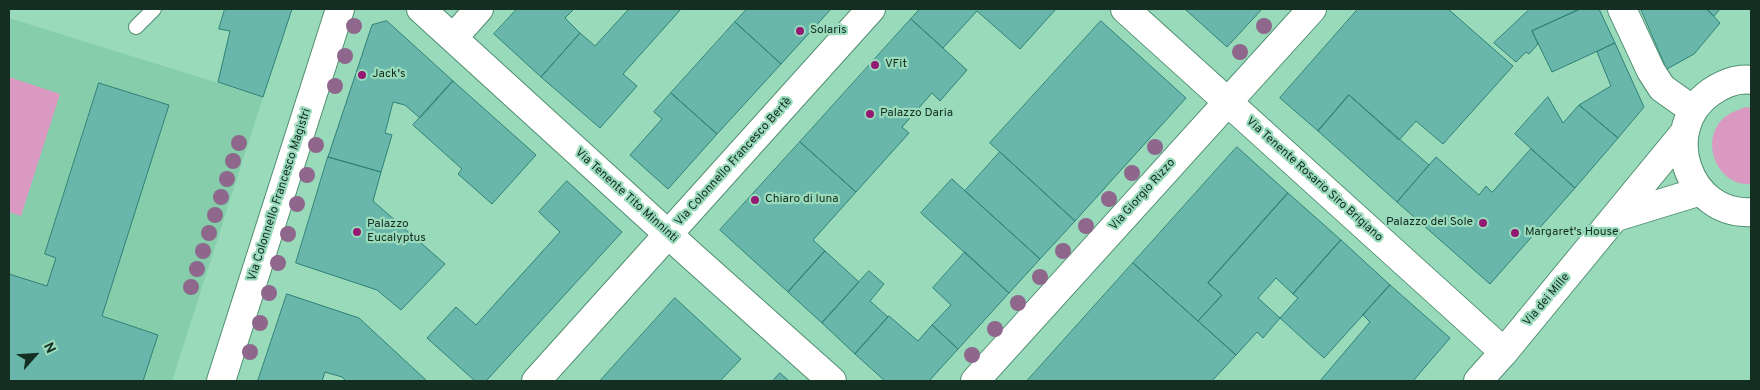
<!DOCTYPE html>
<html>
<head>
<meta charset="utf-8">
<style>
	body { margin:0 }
	#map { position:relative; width:1760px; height:390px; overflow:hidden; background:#99daba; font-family:Overpass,sans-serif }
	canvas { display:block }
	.frame { position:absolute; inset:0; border:10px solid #142e22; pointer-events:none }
	.north { position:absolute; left:10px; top:330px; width:50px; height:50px; -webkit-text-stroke:4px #99daba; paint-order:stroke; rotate:64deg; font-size:14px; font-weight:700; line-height:20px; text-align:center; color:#142e22 }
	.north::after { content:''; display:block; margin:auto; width:18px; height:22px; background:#142e22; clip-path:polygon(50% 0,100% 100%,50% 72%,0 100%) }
</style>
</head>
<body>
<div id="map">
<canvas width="1760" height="390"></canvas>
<div class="frame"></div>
<div class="north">N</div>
</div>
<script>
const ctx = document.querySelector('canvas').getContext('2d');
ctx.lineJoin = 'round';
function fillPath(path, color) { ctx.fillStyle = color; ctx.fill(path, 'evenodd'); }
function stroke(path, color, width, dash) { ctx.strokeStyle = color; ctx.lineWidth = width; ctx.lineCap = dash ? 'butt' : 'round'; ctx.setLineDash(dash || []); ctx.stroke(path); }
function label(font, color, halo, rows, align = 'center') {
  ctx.font = font + ' Overpass,sans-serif'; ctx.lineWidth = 4.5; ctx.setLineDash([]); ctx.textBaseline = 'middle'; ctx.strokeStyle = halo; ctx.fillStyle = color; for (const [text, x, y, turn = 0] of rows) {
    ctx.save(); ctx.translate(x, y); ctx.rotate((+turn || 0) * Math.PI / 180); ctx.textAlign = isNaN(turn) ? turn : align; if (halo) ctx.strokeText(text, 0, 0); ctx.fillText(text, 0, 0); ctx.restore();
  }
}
fillPath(new Path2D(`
	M9,18L263,97L172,381H9Z`), '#86ceab');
fillPath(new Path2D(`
	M9,77L60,94L21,216L9,212Z
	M1746,107L1751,108V184C1717,187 1698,139 1725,117C1731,112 1738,110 1746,107Z`), '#da99c1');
const building = new Path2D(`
	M225,9H292L263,97L218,82L230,31L219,29Z
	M517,9H574L565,18L580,33L541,77L494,34Z
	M627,9H681L623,74L637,86L600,128L541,77L580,33L595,46L628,10Z
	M747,9H831L781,64L735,22Z
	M920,9H1056L1020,49L977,11L943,48L911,19Z
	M1188,9H1262L1227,47L1186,10Z
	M1358,9H1448L1513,66L1443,144L1416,121L1399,140L1349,95L1318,131L1280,98Z
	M1530,9H1579L1532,31L1538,44L1529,54L1526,52L1516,62L1494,43Z
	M1581,9H1599L1615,43L1552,72L1532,31Z
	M1641,9H1707L1720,23L1694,54L1667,69Z
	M1707,9H1720L1714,16Z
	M911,19L967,70L940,101L932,93L902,127L909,133L856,192L800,142Z
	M387,21L453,81L420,118L405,105L393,102L385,133L392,135L381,172L328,157L372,25Z
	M1101,21L1186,98L1075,221L990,143Z
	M735,22L781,64L717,134L671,93Z
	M1615,43L1644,107L1618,138L1579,105L1611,86L1597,52Z
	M453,81L536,155L492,204L458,174L462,169L413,125Z
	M99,83L169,105L102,316L158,335L143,381H9V274L47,286L56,258L45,254Z
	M671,93L717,134L668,189L630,155L662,119L654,112Z
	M1349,95L1429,165L1397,202L1318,131Z
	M1548,97L1563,123L1579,105L1618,138L1575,188L1515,134Z
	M800,142L856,192L813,240L825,251L788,292L720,230Z
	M1237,147L1288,193L1208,283L1222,295L1198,321L1133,263Z
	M1531,149L1575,188L1490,284L1397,202L1436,157L1479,195L1486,186L1492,192Z
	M1000,152L1075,221L1040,259L965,191Z
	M328,157L381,172L373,201L445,264L401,310L377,290L296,263Z
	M952,179L1040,259L1009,293L921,213Z
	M567,181L622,232L486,381H475L427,338L456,307L476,325L560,232L539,212Z
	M1288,193L1341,240L1293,294L1276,278L1258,298L1280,318L1263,338L1257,332L1236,355L1198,321L1222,295L1208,283Z
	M1341,240L1390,285L1324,358L1280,318L1298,298L1293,294Z
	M825,251L859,282L822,323L788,292Z
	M965,252L1009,293L958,349L932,325L951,305L933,288Z
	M1133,263L1236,355L1212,381H1027Z
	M869,271L884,284L870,301L888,317L855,354L822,323Z
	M1390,285L1450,338L1413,381H1320L1370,322L1363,315Z
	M287,294L359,318L427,381H346L342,377L325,372L322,381H258Z
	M675,298L741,359L720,381H600Z
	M889,316L918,341L932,325L958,349L929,381H885L855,354Z
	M780,373L789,381H773Z`);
fillPath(building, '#69b7aa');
stroke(building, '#2f8176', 1);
const service = new Path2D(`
	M136,27L154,9`);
const tertiary = new Path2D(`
	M421,9L692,256L832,381
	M1125,9L1504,352
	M453,38L479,9
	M221,381L340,9
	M536,381L871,9
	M975,381L1312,9`);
const secondary = new Path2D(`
	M1622,9L1651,71L1662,88L1693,110
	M1751,80C1738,78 1723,84 1711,92C1658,129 1688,216 1751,212
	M1616,217L1701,191
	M1478,381L1504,352L1684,133`);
stroke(service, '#4f8e70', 16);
stroke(tertiary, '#4f8e70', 30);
stroke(secondary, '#4f8e70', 30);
stroke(service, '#fff', 14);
stroke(tertiary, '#fff', 28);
stroke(secondary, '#fff', 28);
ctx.fillStyle = '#8f668c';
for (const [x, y] of [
	[354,26],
	[1264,26],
	[1240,52],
	[345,56],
	[335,86],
	[239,143],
	[316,145],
	[1155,147],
	[233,161],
	[1132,173],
	[307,175],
	[227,179],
	[221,197],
	[1109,199],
	[297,204],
	[215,215],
	[1086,226],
	[209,233],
	[288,234],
	[203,251],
	[1063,251],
	[278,263],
	[197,269],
	[1040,277],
	[191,287],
	[269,293],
	[1018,303],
	[260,323],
	[995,329],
	[250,352],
	[972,355]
]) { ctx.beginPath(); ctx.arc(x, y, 8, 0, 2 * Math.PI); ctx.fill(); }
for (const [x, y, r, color] of [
	[800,31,5,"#951873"],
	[875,65,5,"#951873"],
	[362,75,5,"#951873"],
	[870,114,5,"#951873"],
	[755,200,5,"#951873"],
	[1483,223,5,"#951873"],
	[357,232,5,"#951873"],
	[1515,233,5,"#951873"]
]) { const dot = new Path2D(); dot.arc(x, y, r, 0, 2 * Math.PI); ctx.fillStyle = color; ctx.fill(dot); stroke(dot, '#99daba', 2); }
label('12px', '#142e22', '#99daba', [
	["Solaris",810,31],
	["VFit",885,65],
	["Jack's",372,75],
	["Palazzo Daria",880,114],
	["Chiaro di luna",765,200],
	["Palazzo del Sole",1473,223,"right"],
	["Palazzo",367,225],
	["Eucalyptus",367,239],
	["Margaret's House",1525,233]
], 'left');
label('12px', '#142e22', '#99daba', [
	["Via Colonnello Francesco Bertè",734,162,-48],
	["Via Tenente Rosario Siro Brigiano",1314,180,42],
	["Via Colonnello Francesco Magistri",280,195,-72],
	["Via Giorgio Rizzo",1143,195,-48],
	["Via Tenente Tito Minninti",626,196,42],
	["Via dei Mille",1547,300,-50]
]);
</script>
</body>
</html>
